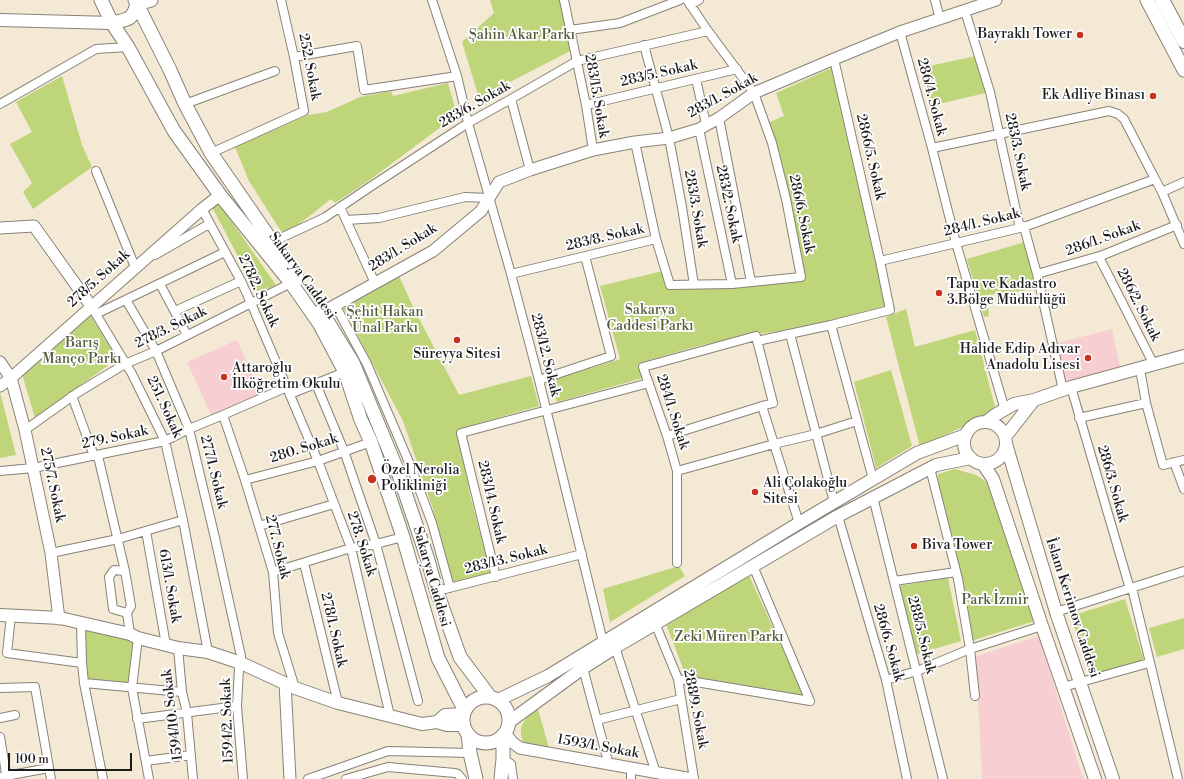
<!DOCTYPE html>
<html>
<head>
<meta charset="utf-8">
<style>
	body { margin:0 }
	#map { position:relative; width:1184px; height:779px; overflow:hidden; background:#f4e9d4; font-family:"Libre Bodoni",serif }
	canvas { display:block }
	.scale { position:absolute; left:8px; top:753px; width:124px; height:18px; box-sizing:border-box; border:2px solid #1c1c1c; border-top:0; padding-left:5px; font-size:12px; line-height:14px; white-space:nowrap; color:#1c1c1c; -webkit-text-stroke:3px #fff; paint-order:stroke }
</style>
</head>
<body>
<div id="map">
<canvas width="1184" height="779"></canvas>
<div class="scale">100 m</div>
</div>
<script>
const ctx = document.querySelector('canvas').getContext('2d');
ctx.lineJoin = 'round';
function fillPath(path, color) { ctx.fillStyle = color; ctx.fill(path, 'evenodd'); }
function stroke(path, color, width, dash) { ctx.strokeStyle = color; ctx.lineWidth = width; ctx.lineCap = dash ? 'butt' : 'round'; ctx.setLineDash(dash || []); ctx.stroke(path); }
function label(font, color, halo, rows, align = 'center') {
  ctx.font = font + ' "Libre Bodoni",serif'; ctx.lineWidth = 3.5; ctx.setLineDash([]); ctx.textBaseline = 'middle'; ctx.strokeStyle = halo; ctx.fillStyle = color; for (const [text, x, y, turn = 0] of rows) {
    ctx.save(); ctx.translate(x, y); ctx.rotate((+turn || 0) * Math.PI / 180); ctx.textAlign = isNaN(turn) ? turn : align; if (halo) ctx.strokeText(text, 0, 0); ctx.fillText(text, 0, 0); ctx.restore();
  }
}
fillPath(new Path2D(`
	M1112,329L1121,372L1064,385L1054,344Z
	M237,340L261,393L211,415L187,362Z
	M1039,636L1083,779H982L976,656Z`), '#f7cfd2');
fillPath(new Path2D(`
	M490,0H564L574,49L479,98L462,42L494,13Z
	M976,56L990,92L930,106L920,68Z
	M836,66L888,305L827,322L773,332L750,335L698,346L639,363L643,378L557,402L550,381L620,359L600,286L663,271L670,285L804,280L789,196L768,123L784,116L776,93Z
	M62,76L82,145L92,167L33,209L23,192L32,183L10,144L32,132L16,102Z
	M448,83L457,115L367,182L335,203L331,199L284,236L249,181L235,147L308,115L327,112L360,97L391,91L393,96Z
	M216,199L276,285L257,293L210,203Z
	M1025,242L1038,289L987,295L989,316L984,317L967,259Z
	M399,276L415,311L459,395L531,376L539,406L458,429L470,495L491,574L451,583L433,509L403,421L343,308Z
	M906,309L915,347L975,330L996,411L920,447L886,317Z
	M88,311L117,359L35,418L22,374Z
	M891,370L912,446L876,468L854,382Z
	M0,392L16,455L0,458Z
	M955,469L976,475L989,484L1035,621L971,641L958,566L938,480V474Z
	M679,566L685,576L610,622L603,589Z
	M749,575L804,696L686,676L666,624Z
	M948,578L961,641L914,655L898,586Z
	M1125,599L1144,660L1090,677L1071,616Z
	M1184,618V649L1157,657L1149,628Z
	M84,630L136,640L128,685L85,681Z
	M538,709L549,748L523,742C517,724 525,719 538,709Z`), '#bed57a');
const minor = new Path2D(`
	M432,0L457,76L468,123L511,274L539,380L603,642
	M564,0L586,105L593,150
	M935,0L940,19
	M690,5L699,0
	M965,11L990,92L1019,224L1024,227L1037,274L1063,390
	M570,30L620,23L680,0
	M900,32L932,148L1109,111L1118,114L1124,119L1155,179
	M644,45L669,138L682,207L694,285
	M294,57L357,46L364,90L457,76
	M834,59L880,261
	M696,79L706,124
	M511,99L530,170
	M0,104L96,49L128,47
	M185,104L275,71
	M586,105L737,69
	M719,118L751,282
	M699,129L732,284
	M932,148L956,243L1005,410
	M211,153L304,111L294,57L281,0
	M96,171L135,267L140,264
	M1162,192L1184,244
	M340,207L375,283
	M202,209L241,281L251,303L318,461L351,548L390,716
	M346,220L379,218L465,197L489,198
	M656,239L670,285L732,284L801,277L786,199L772,143L754,93L708,31L687,0
	M272,242L324,218L373,185L468,123L511,99L577,61L708,31
	M155,255L209,224
	M1099,257L1154,365
	M511,274L656,239L635,142
	M1037,274L1103,255L1177,225
	M160,284L187,335
	M126,300L156,351L189,429L215,538L241,656V663L239,668L237,706L243,779
	M335,305L367,364L411,467L432,523L450,588
	M91,306L132,374L165,441L183,520L208,652
	M175,311L241,281
	M96,314L225,252
	M831,325L890,310L880,261L1024,227L1155,179L1162,192L1184,182
	M790,334L834,502
	M757,341L831,325L873,479
	M1140,369L1146,403L1163,465L1184,460
	M539,380L611,356L585,256
	M316,384L344,451L376,544L418,701
	M1071,387L1130,589
	M290,394L345,372
	M72,396L94,456
	M223,415L245,480L273,572L278,633L295,688
	M1079,418L1146,403
	M25,430L77,393L125,364L156,351L291,283
	M667,436L762,406L799,523
	M98,456L125,571L131,606L127,613L130,634
	M1174,462L1184,489
	M930,468L958,579L970,649L975,696
	M0,471L33,468L165,441L189,429L223,415L287,387
	M677,471L774,444L816,434L857,421
	M245,480L318,461L371,442
	M873,497L943,779
	M838,516L886,680L907,779
	M259,526L334,504
	M146,531L166,645
	M51,553L118,539L183,520
	M304,563L338,703
	M677,563V471L667,436L643,367L756,336L773,403L762,406
	M753,566L810,701
	M125,571L114,570L109,577L113,609L127,613
	M273,572L351,548L376,544L403,537
	M496,577L461,433L649,383
	M894,581L956,572
	M1132,588L1178,779
	M445,589L582,554
	M1056,612L1184,571
	M11,616L7,653L82,663
	M81,622L82,663L84,683L103,779
	M655,623L678,679L694,779
	M138,638L132,688L149,779
	M615,647L656,773
	M178,648L182,692L187,713L193,779
	M583,668L609,765
	M678,679L810,701
	M886,680L917,671L970,649L1042,626
	M84,683L182,692
	M1063,687L1149,663
	M0,688L35,687L51,779
	M0,718L15,715
	M137,719L237,706
	M597,720L681,699
	M0,737L7,779
	M503,759L511,764L513,779
	M146,761L191,755
	M631,768V779
	M0,777L49,768
	M308,779L388,751L470,753
	M346,779L388,767L455,773L458,774L462,779`);
const tertiary = new Path2D(`
	M0,228L34,226L91,306
	M323,312L433,251L481,211L499,182L530,170L593,150L635,142L669,138L699,129L719,118L754,93L834,59L900,32L996,0
	M0,362L11,378L25,430L51,553L59,619
	M0,386L11,378L202,209L220,195
	M285,683L290,779
	M505,733L512,742L520,748L692,779`);
const secondary = new Path2D(`
	M0,20L112,23
	M986,422L995,415L1014,404L1034,400L1071,387L1184,356
	M964 443a21 21 0 1 1 42 0a21 21 0 1 1-42 0Z
	M1005,437L1034,400
	M1006,444L1056,612L1113,779
	M983,464L993,479L1042,626L1095,779
	M0,615L60,618L130,634L138,638L178,648L208,652L241,663L295,688L338,703L422,724L437,722L447,725H464
	M498,700L548,676L799,523L917,453L966,435
	M437,722L445,715L464,714
	M509,722L583,668L619,645L838,516L936,465L971,458`);
const primary = new Path2D(`
	M101,0L112,23L128,47L174,131L220,195L291,283L319,323L345,372L361,420L371,442L403,537L438,658L465,711
	M135,0L170,70L185,104L211,153L298,279
	M1147,0L1184,70
	M137,4L151,0
	M112,23C128,19 132,21 137,4
	M321,311L353,363L398,472L427,557L437,592L460,657L490,697
	M463 720a23 23 0 1 1 46 0a23 23 0 1 1-46 0Z
	M468,734L470,753L476,779
	M501,779L503,759V735`);
const trunk = new Path2D(`
	M1162,0L1184,41`);
stroke(minor, '#888278', 10);
stroke(tertiary, '#888278', 13);
stroke(secondary, '#888278', 14);
stroke(primary, '#888278', 15);
stroke(trunk, '#888278', 16);
stroke(minor, '#fff', 8);
stroke(tertiary, '#fff', 11);
stroke(secondary, '#fff', 12);
stroke(primary, '#fff', 13);
stroke(trunk, '#fff', 14);
for (const [x, y, r, color] of [
	[1080,35,4,"#c8321e"],
	[1153,96,4,"#c8321e"],
	[939,293,4,"#c8321e"],
	[457,340,4,"#c8321e"],
	[1088,358,4,"#c8321e"],
	[224,377,4,"#c8321e"],
	[372,479,5,"#c8321e"],
	[755,492,4,"#c8321e"],
	[914,546,4,"#c8321e"]
]) { const dot = new Path2D(); dot.arc(x, y, r, 0, 2 * Math.PI); ctx.fillStyle = color; ctx.fill(dot); stroke(dot, '#fff', 1.5); }
label('14px', '#1c1c1c', '#fff', [
	["Bayraklı Tower",1072,35,"right"],
	["Ek Adliye Binası",1145,96,"right"],
	["Tapu ve Kadastro",947,285],
	["3.Bölge Müdürlüğü",947,301],
	["Halide Edip Adıvar",1080,350,"right"],
	["Anadolu Lisesi",1080,366,"right"],
	["Süreyya Sitesi",457,355,"center"],
	["Attaroğlu",232,369],
	["İlköğretim Okulu",232,385],
	["Özel Nerolia",381,471],
	["Polikliniği",381,487],
	["Ali Çolakoğlu",763,484],
	["Sitesi",763,500],
	["Biva Tower",922,546]
], 'left');
label('14px', '#555d3d', '#fff', [
	["Şahin Akar Parkı",522,36],
	["Sakarya",650,311],
	["Caddesi Parkı",650,327],
	["Şehit Hakan",385,313],
	["Ünal Parkı",385,329],
	["Barış",82,344],
	["Manço Parkı",82,360],
	["Park İzmir",995,601],
	["Zeki Müren Parkı",729,638]
]);
label('14px', '#1c1c1c', '#fff', [
	["252. Sokak",309,67,79],
	["283/5. Sokak",659,74,-13],
	["283/15. Sokak",596,96,80],
	["283/1. Sokak",723,96,-29],
	["286/4. Sokak",931,97,75],
	["283/6. Sokak",475,105,-30],
	["283/3. Sokak",1017,152,78],
	["2866/5. Sokak",870,157,77],
	["283/2. Sokak",728,204,78],
	["283/3. Sokak",695,209,80],
	["286/6. Sokak",801,214,78],
	["284/1. Sokak",982,223,-14],
	["283/8. Sokak",605,238,-13],
	["286/1. Sokak",1103,239,-20],
	["283/1. Sokak",403,248,-32],
	["Sakarya Caddesi",302,276,54],
	["278/5. Sokak",99,279,-42],
	["278/2. Sokak",258,291,65],
	["286/2. Sokak",1138,305,63],
	["278/3. Sokak",171,328,-26],
	["283/12. Sokak",545,355,76],
	["251. Sokak",164,407,65],
	["284/1. Sokak",672,412,72],
	["279. Sokak",115,438,-12],
	["280. Sokak",304,449,-17],
	["277/1. Sokak",213,472,76],
	["286/3. Sokak",1112,484,74],
	["275/7. Sokak",52,485,78],
	["283/14. Sokak",491,502,77],
	["278. Sokak",361,544,72],
	["277. Sokak",277,547,76],
	["283/13. Sokak",506,560,-14],
	["Sakarya Caddesi",431,577,74],
	["613/1. Sokak",169,586,80],
	["İslam Kerimov Caddesi",1072,608,72],
	["278/1. Sokak",333,630,77],
	["288/5. Sokak",921,635,76],
	["286/6. Sokak",888,643,74],
	["288/9. Sokak",695,709,79],
	["1594/10. Sokak",173,715,-97],
	["1594/2. Sokak",228,721,-92],
	["1593/1. Sokak",598,747,10]
]);
</script>
</body>
</html>
